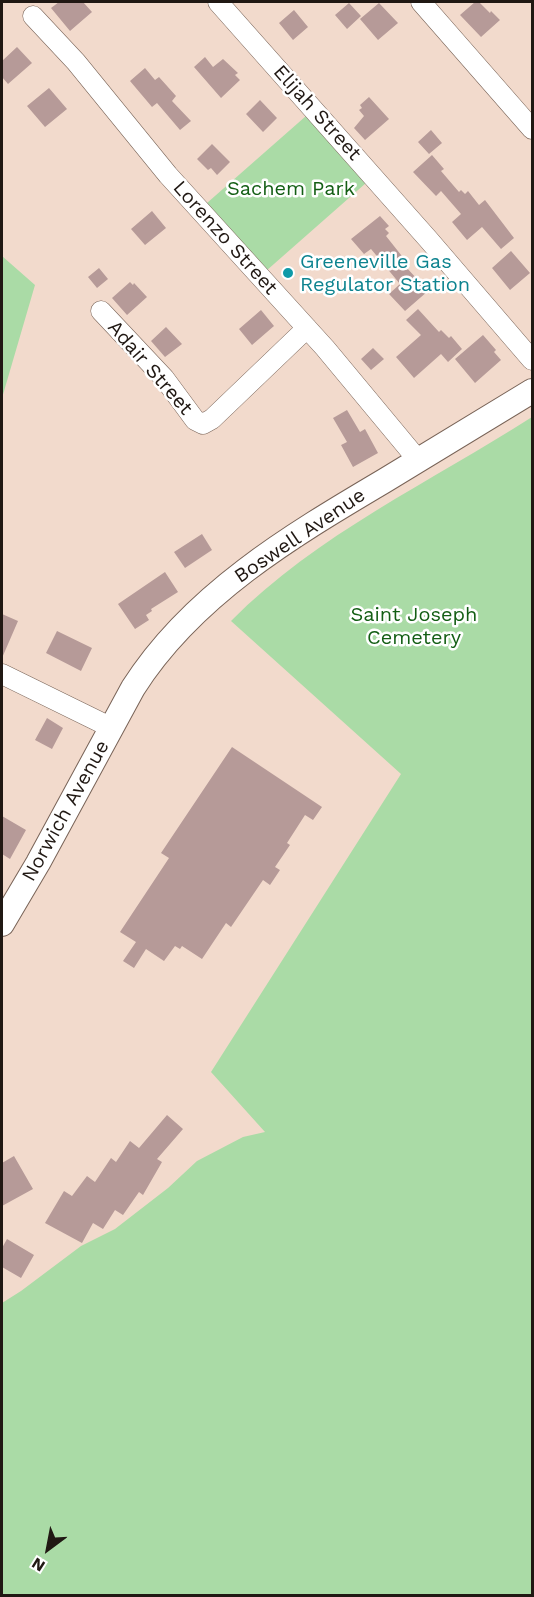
<!DOCTYPE html>
<html>
<head>
<meta charset="utf-8">
<style>
	body { margin:0 }
	#map { position:relative; width:534px; height:1597px; overflow:hidden; background:#f2dacc; font-family:"Work Sans",sans-serif }
	canvas { display:block }
	.frame { position:absolute; inset:0; border:3px solid #201813; pointer-events:none }
	.north { position:absolute; left:18px; top:1519px; width:60px; height:60px; -webkit-text-stroke:4px #fff; paint-order:stroke; rotate:212deg; font-size:16px; font-weight:700; line-height:24px; text-align:center; color:#201813 }
	.north::after { content:''; display:block; margin:auto; width:21px; height:27px; background:#201813; clip-path:polygon(50% 0,100% 100%,50% 72%,0 100%) }
</style>
</head>
<body>
<div id="map">
<canvas width="534" height="1597"></canvas>
<div class="frame"></div>
<div class="north">N</div>
</div>
<script>
const ctx = document.querySelector('canvas').getContext('2d');
ctx.lineJoin = 'round';
function fillPath(path, color) { ctx.fillStyle = color; ctx.fill(path, 'evenodd'); }
function stroke(path, color, width, dash) { ctx.strokeStyle = color; ctx.lineWidth = width; ctx.lineCap = dash ? 'butt' : 'round'; ctx.setLineDash(dash || []); ctx.stroke(path); }
function label(font, color, halo, rows, align = 'center') {
  ctx.font = font + ' "Work Sans",sans-serif'; ctx.lineWidth = 5; ctx.setLineDash([]); ctx.textBaseline = 'middle'; ctx.strokeStyle = halo; ctx.fillStyle = color; for (const [text, x, y, turn = 0] of rows) {
    ctx.save(); ctx.translate(x, y); ctx.rotate((+turn || 0) * Math.PI / 180); ctx.textAlign = isNaN(turn) ? turn : align; if (halo) ctx.strokeText(text, 0, 0); ctx.fillText(text, 0, 0); ctx.restore();
  }
}
fillPath(new Path2D(`
	M306,116L366,183L266,271L207,203Z
	M2,256L35,285L2,398Z
	M532,417V1595H2V1303L21,1291L81,1246L115,1229L168,1188L197,1161L243,1137L265,1132L211,1072L401,774L231,621C317,534 431,482 532,417Z`), '#aadba6');
fillPath(new Path2D(`
	M59,2H83L92,12L70,31L51,8Z
	M475,2H479L490,13L491,11L500,20L481,37L460,15Z
	M349,3L361,16L347,29L335,15Z
	M379,3L398,23L378,40L360,19Z
	M294,10L308,27L293,40L279,23Z
	M17,47L32,63L8,84L2,77V61Z
	M205,57L213,67L223,59L238,73L235,75L240,80L221,98L194,67Z
	M145,68L155,80L159,77L176,96L172,101L191,121L180,130L157,103L152,107L130,81Z
	M49,88L67,109L45,127L27,106Z
	M369,97L389,119L365,140L354,128L364,116L359,110L362,108L360,105Z
	M260,100L277,118L263,132L246,114Z
	M431,130L442,143L429,154L418,142Z
	M212,144L230,162L217,175L211,168L208,170L197,159Z
	M432,155L444,169L441,171L459,192L461,190L465,194L468,191L479,205L485,200L514,238L501,249L482,227L467,240L452,222L461,214L441,191L436,196L413,172Z
	M152,211L166,228L145,245L131,229Z
	M380,216L389,226L385,229L389,233L386,236L409,265L406,267L428,291L405,311L389,294L400,284L371,249L364,254L351,239Z
	M511,251L530,273L510,290L492,268Z
	M99,268L108,279L97,288L88,277Z
	M130,282L133,285L134,283L147,297L127,315L112,298Z
	M418,309L439,332L441,330L449,338L451,336L462,349L448,362L441,354L414,378L396,357L421,335L406,320Z
	M261,310L274,326L252,345L239,329Z
	M166,327L182,344L165,357L151,341Z
	M483,335L496,350L494,352L501,360L475,383L455,359Z
	M373,348L384,359L371,370L361,359Z
	M347,410L360,432L365,429L378,453L353,467L341,445L347,442L333,418Z
	M202,534L212,550L185,568L174,552Z
	M165,572L178,592L151,609L152,611L146,615L149,620L135,629L118,604Z
	M2,614L18,621L2,658Z
	M57,631L92,648L81,671L46,653Z
	M47,718L63,728L52,749L35,740Z
	M232,747L322,807L313,820L305,815L287,843L290,845L275,867L280,870L270,885L263,880L231,927L226,923L202,959L182,946L180,949L175,946L164,961L146,949L134,968L123,961L136,942L120,932L169,858L161,853Z
	M2,816L26,830L10,859L2,854Z
	M167,1115L183,1129L157,1159L162,1162L143,1195L139,1192L123,1215L115,1210L103,1229L93,1223L82,1243L45,1223L64,1191L72,1196L87,1176L95,1182L111,1158L116,1162L130,1141L139,1148Z
	M14,1156L33,1189L2,1206V1163Z
	M7,1239L34,1255L21,1278L2,1267V1248Z`), '#b69a98');
const minor = new Path2D(`
	M218,2L428,239L532,360
	M421,2L532,129
	M33,16L76,62L168,175L325,348L418,460
	M101,311L164,378L195,420L203,424L212,419L307,328
	M2,674L112,728`);
const major = new Path2D(`
	M2,924L38,863L133,688C192,595 291,536 384,481C434,451 483,421 532,391`);
stroke(minor, '#786357', 21);
stroke(major, '#786357', 26);
stroke(minor, '#fff', 20);
stroke(major, '#fff', 24);
for (const [x, y, r, color] of [
	[288,273,6,"#0f9aa8"]
]) { const dot = new Path2D(); dot.arc(x, y, r, 0, 2 * Math.PI); ctx.fillStyle = color; ctx.fill(dot); stroke(dot, '#fff', 2); }
label('20px', '#201813', '#fff', [
	["Elijah Street",317,113,48],
	["Lorenzo Street",225,238,48],
	["Adair Street",150,368,49],
	["Boswell Avenue",300,536,-34],
	["Norwich Avenue",66,811,-61]
]);
label('20px', '#135e14', '#fff', [
	["Sachem Park",291,189],
	["Saint Joseph",414,615],
	["Cemetery",414,638]
]);
label('20px', '#0d838f', '#fff', [
	["Greeneville Gas",300,262],
	["Regulator Station",300,285]
], 'left');
</script>
</body>
</html>
